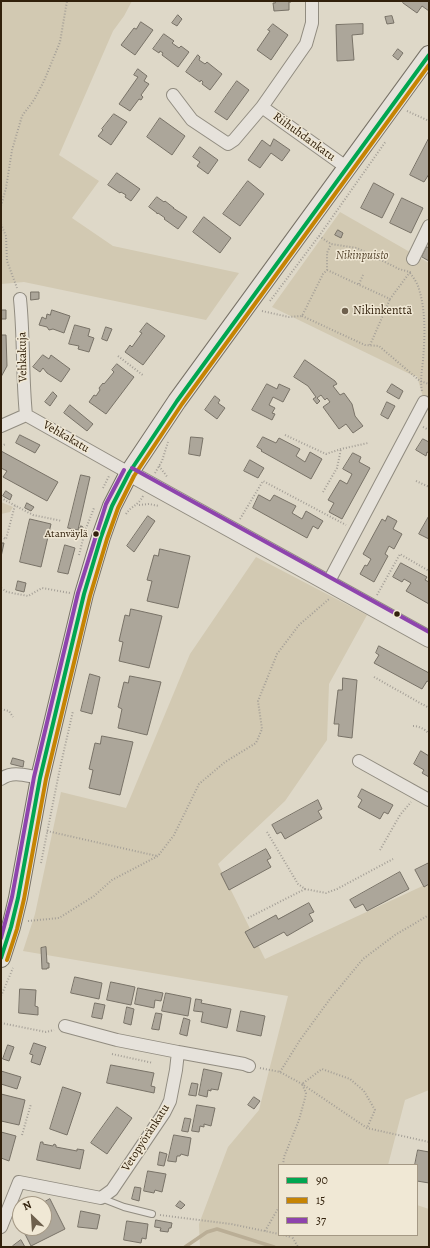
<!DOCTYPE html>
<html>
<head>
<meta charset="utf-8">
<style>
	body { margin:0 }
	#map { position:relative; width:430px; height:1248px; overflow:hidden; background:#ded8c8; font-family:Alegreya,serif }
	canvas { display:block }
	.frame { position:absolute; inset:0; border:2px solid #31200b; pointer-events:none }
	.legend { position:absolute; left:278px; top:1164px; width:140px; height:72px; box-sizing:border-box; background:#f0e8d5; border:1px solid #a49884; margin:0; padding:5px 7px; list-style:none; font-size:12px; color:#31200b }
	.legend li { display:flex; align-items:center; gap:8px; height:20px }
	.legend b { width:20px; border:1px solid #a49884 }
	.north { position:absolute; left:12px; top:1196px; width:40px; height:40px; box-sizing:border-box; background:#f0e8d5; border:1px solid #a49884; border-radius:50%; rotate:335deg; font-size:11px; font-weight:700; line-height:16px; text-align:center; color:#31200b }
	.north::after { content:''; display:block; margin:auto; width:14px; height:18px; background:#6e604d; clip-path:polygon(50% 0,100% 100%,50% 72%,0 100%) }
</style>
</head>
<body>
<div id="map">
<canvas width="430" height="1248"></canvas>
<div class="frame"></div>
<ul class="legend">
<li><b style="height:5px;background:#00a651"></b>90</li>
<li><b style="height:5px;background:#c68403"></b>15</li>
<li><b style="height:5px;background:#8e44ad"></b>37</li>
</ul>
<div class="north">N</div>
</div>
<script>
const ctx = document.querySelector('canvas').getContext('2d');
ctx.lineJoin = 'round';
function fillPath(path, color) { ctx.fillStyle = color; ctx.fill(path, 'evenodd'); }
function stroke(path, color, width, dash) { ctx.strokeStyle = color; ctx.lineWidth = width; ctx.lineCap = dash ? 'butt' : 'round'; ctx.setLineDash(dash || []); ctx.stroke(path); }
function label(font, color, halo, rows, align = 'center') {
  ctx.font = font + ' Alegreya,serif'; ctx.lineWidth = 3; ctx.setLineDash([]); ctx.textBaseline = 'middle'; ctx.strokeStyle = halo; ctx.fillStyle = color; for (const [text, x, y, turn = 0] of rows) {
    ctx.save(); ctx.translate(x, y); ctx.rotate((+turn || 0) * Math.PI / 180); ctx.textAlign = isNaN(turn) ? turn : align; if (halo) ctx.strokeText(text, 0, 0); ctx.fillText(text, 0, 0); ctx.restore();
  }
}
fillPath(new Path2D(`
	M1,1H132L124,16L113,31L59,155L99,181L72,218L113,246L239,273L206,320L24,282L1,284Z
	M340,212L429,263V402L424,401L417,376H414L272,307Z
	M1,502L13,507L10,512L1,514Z
	M256,557L367,615L329,684L327,740L285,801L218,864L265,959L429,883V1090L405,1100L388,1165H279V1235H417V1205L429,1209V1247H200L199,1224L228,1147L259,1110L288,996L23,951L35,914L61,792L126,808L190,654Z`), '#d2c9b2');
stroke(new Path2D(`
	M185,1247L207,1232L217,1229L274,1247`), '#baae96', 3.5);
const building = new Path2D(`
	M275,1H291V2H289V10L274,11L273,3H275Z
	M404,1H429V11L422,6L417,13L403,3Z
	M178,15L182,19L177,26L172,23Z
	M392,16L394,23L387,24L385,17Z
	M141,22L153,30L135,55L121,45L134,28L136,29Z
	M273,24L288,35L271,60L257,50L270,31L268,30Z
	M363,24V34L352,35L354,60L337,61L336,25Z
	M164,34L174,41L172,43L179,48L181,46L189,52L178,67L162,55L163,53L160,51L159,53L153,49Z
	M398,49L403,53L398,60L393,56Z
	M198,55L200,57L199,60L205,64L207,62L222,74L210,90L202,84L203,82L201,80L200,82L186,72Z
	M138,69L147,76L144,81L149,84L141,95L143,97L141,100L139,99L130,111L119,104L138,77L134,75Z
	M237,81L249,90L227,120L215,112Z
	M114,114L127,122L111,145L98,136L103,130L102,129Z
	M160,118L185,136L172,155L147,137Z
	M429,138V174L424,182L410,175Z
	M274,139L290,150L282,161L271,153L260,168L248,160L262,140L270,146Z
	M200,147L218,160L208,174L197,166L200,162L193,157Z
	M117,173L140,189L131,201L125,197L126,195L121,192L120,193L108,185Z
	M248,181L264,194L240,226L223,214Z
	M374,183L394,194L382,218L361,208Z
	M157,197L164,202L165,201L174,208H173L187,217L178,229L164,219L165,218L158,213L157,214V213L149,207Z
	M402,198L423,208L411,233L390,223Z
	M204,217L231,238L220,253L193,232Z
	M338,230L343,233L341,238L335,235Z
	M427,247L429,248V261L422,257Z
	M31,292H39V299L31,300Z
	M1,310H6V319H1Z
	M52,310L70,316L64,333L53,329L49,330L47,327L39,325L42,317L46,319L47,314L50,315Z
	M147,323L165,336L143,365L125,352L130,345L132,347L142,333L140,332Z
	M75,325L90,329L88,336L94,338L89,352L78,349L79,346L69,344Z
	M106,327L112,329L107,341L102,339Z
	M1,335H6L7,366L1,377Z
	M43,355L49,359L51,355L70,369L61,382L47,373L43,368L40,372L33,367Z
	M305,360L335,381L337,384L333,386L340,395L344,393L352,404L355,416L363,426L353,433L346,424L339,429L323,407L330,402L327,398L325,400L321,395L317,398L320,401L317,404L313,399L316,397L308,386L294,377Z
	M117,364L134,377L106,414L89,402L94,395L96,396L100,390L99,388L103,383L104,384L114,372L112,370Z
	M267,384L277,389L279,384L290,389L283,402L273,397L269,405L275,408L272,413L275,414L272,420L252,410Z
	M392,384L403,391L399,399L387,392Z
	M53,392L57,396L50,406L45,402Z
	M215,396L220,400L218,403L225,408L217,419L205,410Z
	M387,402L395,406L388,419L381,415Z
	M70,405L93,424L87,431L64,413Z
	M20,435L40,445L35,453L16,443Z
	M191,437L203,438L200,456L189,454Z
	M263,437L276,443L279,438L300,449L296,456L305,462L310,452L322,459L311,479L261,451L262,450L257,447Z
	M423,439L429,442V453L427,452L426,456L416,450Z
	M1,451L58,482L47,501L3,477L7,471L1,468Z
	M353,453L361,457L359,462L370,468L342,519L329,512L334,503L328,500L340,480L347,484L352,474L343,469Z
	M250,460L264,468L258,478L244,471Z
	M81,475L90,477L78,530L68,528Z
	M6,491L12,495L10,500L3,496Z
	M259,495L270,501L274,495L296,506L292,513L302,519L306,511L323,521L318,529L313,526L307,538L253,508Z
	M27,503L34,507L31,511L25,508Z
	M148,516L155,521L134,552L127,546Z
	M388,516L397,521L393,529L402,534L394,549L389,546L385,554L388,556L374,582L360,574L365,565L367,566L371,559L363,554L382,519L385,521Z
	M429,516V539L419,534Z
	M30,519L51,524L41,567L20,562Z
	M81,526L83,527L81,534L78,533Z
	M1,543H4L1,557Z
	M65,545L75,548L68,574L58,572Z
	M160,549L190,556L178,608L147,601L152,581L147,580L154,555L158,556Z
	M401,563L427,577L425,580L429,582V604L406,591L411,583L404,579L402,582L393,577Z
	M18,581L26,583L24,592L16,590Z
	M131,609L162,616L149,668L119,661L123,642L119,641L125,615L129,616Z
	M379,646L429,673V682L427,681L422,689L374,663L379,655L376,653Z
	M90,674L100,677L92,714L81,711Z
	M130,676L161,682L147,735L118,728L122,709L118,707L124,682L128,683Z
	M343,678L357,680L352,738L338,736L339,724H334L338,690H342Z
	M102,736L133,742L120,795L89,788L93,770L89,769L95,743L100,744Z
	M421,751L429,756V777L422,773L424,770L414,764Z
	M13,758L24,761L23,767L11,764Z
	M362,789L393,805L388,814L384,812L380,819L358,807L362,800L358,797Z
	M318,800L322,809L318,811L322,818L285,839L281,832L277,834L272,825Z
	M266,849L271,858L267,860L271,867L229,890L221,874Z
	M429,863V884L424,887L415,870Z
	M400,872L409,889L367,911L363,904L355,908L350,900Z
	M309,903L314,912L309,914L313,921L287,936L284,932L254,948L245,932L276,915L278,919Z
	M46,947L47,963H49V968H47V969H42L41,948Z
	M75,977L102,983L99,999L71,993Z
	M111,982L135,987L131,1005L107,1000Z
	M138,988L163,993L161,1001L155,1000L154,1008L135,1004Z
	M20,989L36,990L35,1006L38,1007V1015L19,1013Z
	M166,993L191,998L188,1016L162,1011Z
	M196,999L202,1000L201,1003L231,1009L227,1028L201,1022L203,1012L194,1011Z
	M95,1003L105,1005L102,1019L92,1017Z
	M127,1007L134,1009L131,1025L124,1023Z
	M241,1011L265,1016L261,1036L237,1031Z
	M156,1013L162,1014L159,1030L152,1029Z
	M184,1018L190,1020L187,1036L180,1034Z
	M34,1043L46,1047L40,1065L31,1062L33,1055L30,1054Z
	M8,1045L14,1047L9,1061L3,1059Z
	M111,1065L154,1073L151,1086L155,1087L154,1093L107,1083Z
	M204,1069L222,1073L218,1090L211,1089V1091L208,1090L207,1097L199,1095Z
	M1,1071L21,1077L17,1089L1,1084Z
	M192,1083L198,1084L196,1096L189,1095Z
	M63,1087L81,1093L67,1135L50,1129Z
	M1,1094L25,1100L19,1125L1,1121Z
	M254,1097L260,1101L254,1109L248,1105Z
	M197,1105L215,1108L211,1126L204,1124V1127L200,1126L199,1132L192,1131Z
	M117,1107L132,1118L107,1154L91,1143Z
	M185,1118L191,1119L188,1132L182,1131Z
	M1,1132L16,1136L9,1161L1,1158Z
	M174,1135L191,1138L188,1156L181,1154L180,1156H177L176,1162L168,1161Z
	M41,1142H43V1144L53,1146L54,1144L56,1145V1147L77,1151V1149L84,1150L80,1169L37,1160Z
	M418,1150L429,1152V1183L417,1181V1165H415Z
	M160,1152L167,1154L164,1166L158,1165Z
	M148,1171L166,1174L162,1192L155,1190L154,1193L144,1191Z
	M135,1187L141,1188L139,1201L132,1199Z
	M50,1199L65,1229L31,1246L22,1228H44V1204H41Z
	M180,1201L185,1205L181,1209L176,1206Z
	M81,1211L100,1215L97,1229L78,1227Z
	M20,1215V1224L16,1217Z
	M156,1220L172,1223L171,1228H169L168,1232L160,1231L161,1228L155,1227Z
	M127,1221L148,1224L146,1239L142,1238L141,1243L124,1240Z
	M21,1240L25,1247H14L13,1246Z`);
fillPath(building, '#aca69a');
stroke(building, '#787267', 1);
const service = new Path2D(`
	M101,1198L124,1207L152,1214`);
const minor = new Path2D(`
	M312,1V23L306,44L262,107L346,167
	M173,95L192,120L228,144L234,140L262,107
	M413,259L429,226
	M20,299C24,337 22,376 26,415
	M1,426L26,415L129,473
	M328,583L424,402
	M359,761L429,800
	M1,779C13,770 27,776 40,778
	M178,1052L244,1064L249,1066
	M1,1227L19,1182L101,1198L112,1190L164,1113L170,1101L176,1070L178,1052L117,1040L65,1026`);
const tertiary = new Path2D(`
	M129,473L429,639`);
const secondary = new Path2D(`
	M1,958L11,927L18,898L40,778L84,594L101,537L112,506L129,473L177,401L429,55`);
stroke(service, '#918c80', 8);
stroke(minor, '#918c80', 14);
stroke(tertiary, '#918c80', 18);
stroke(secondary, '#787267', 20);
stroke(new Path2D(`
	M407,111L429,121
	M1,206L6,188L12,150L22,116L34,100L44,81L60,42L67,1
	M1,224L6,236L7,261L17,288
	M319,236L331,244L357,248L399,269L410,272L390,299L327,270
	M410,273C413,277 416,281 418,286C426,309 425,336 423,360C422,371 420,380 422,391
	M359,284L363,275
	M270,301L319,236L386,141
	M262,311L289,317L302,316L323,274L327,270V253L331,244
	M302,316L365,345L379,346L420,381L429,384
	M370,345L390,299
	M118,356L144,376
	M423,427L429,430
	M285,435L326,454L341,449L368,443
	M1,446L6,444
	M159,466L168,478
	M155,473L162,461L168,442
	M416,481L429,487
	M103,488L109,476
	M323,492L337,468L341,449
	M1,498L33,515L62,521
	M139,505L149,504L159,506
	M126,514C132,505 137,507 143,496
	M240,519L263,481L346,525
	M1,537L6,539L15,505
	M79,555L85,531L94,508
	M1,588L7,592L28,596L42,588L70,593
	M377,595L400,554L429,571
	M374,677L429,708
	M1,709L9,711L13,717
	M413,726C419,726 425,729 429,734
	M47,831L157,856
	M267,832L298,884L305,889L326,893L337,889L393,859
	M380,850L400,815L411,802
	M41,863L60,768L73,711
	M248,918L305,889
	M28,921L59,918L94,896L112,880L158,856L174,835L199,784L225,762L256,743L262,729L258,701L277,654L299,625L329,599
	M1,996L13,968
	M1,1023L46,1032L54,1030
	M112,1054L153,1063
	M260,1068L280,1072L302,1084L367,1128L429,1142
	M280,1072L300,1040L330,999L363,959L395,935L429,915
	M22,1135L31,1104
	M283,1165L284,1157L299,1120L305,1098L306,1093L302,1084L322,1069L350,1079L364,1091L375,1110L367,1128
	M160,1215L231,1224L279,1234
	M265,1231L279,1207
	M283,1235L291,1237
	M291,1235L298,1247`), '#a49f97', 2, [1, 2]);
stroke(service, '#e6e2db', 6);
stroke(minor, '#e6e2db', 12);
stroke(tertiary, '#e6e2db', 16);
stroke(secondary, '#e6e2db', 18);
stroke(new Path2D(`
	M1,958L11,927L18,898L40,778L84,594L101,537L112,506L129,473L177,401L429,55`), '#00a651', 4);
stroke(new Path2D(`
	M7,960L17,929L24,899L46,779L90,596L107,539L118,508L134,476L182,404L429,65`), '#c68403', 4);
stroke(new Path2D(`
	M132,468L429,632
	M1,938L12,897L34,777L78,593L106,504L124,470`), '#8e44ad', 4);
for (const [x, y, r, color] of [
	[345,311,4,"#6e604d"],
	[96,534,3.5,"#31200b"],
	[397,614,3.5,"#31200b"]
]) { const dot = new Path2D(); dot.arc(x, y, r, 0, 2 * Math.PI); ctx.fillStyle = color; ctx.fill(dot); stroke(dot, '#f0e8d5', 1.5); }
label('11px', '#31200b', '#f0e8d5', [
	["Atanväylä",88,534]
], 'right');
label('12px', '#31200b', '#f0e8d5', [
	["Riihuhdankatu",304,137,36],
	["Vehkakuja",23,357,-91],
	["Vehkakatu",66,437,30],
	["Vetopyöränkatu",146,1138,-57]
]);
label('italic 12px', '#574730', '#f0e8d5', [
	["Nikinpuisto",362,256]
]);
label('12px', '#31200b', '#f0e8d5', [
	["Nikinkenttä",353,311]
], 'left');
</script>
</body>
</html>
